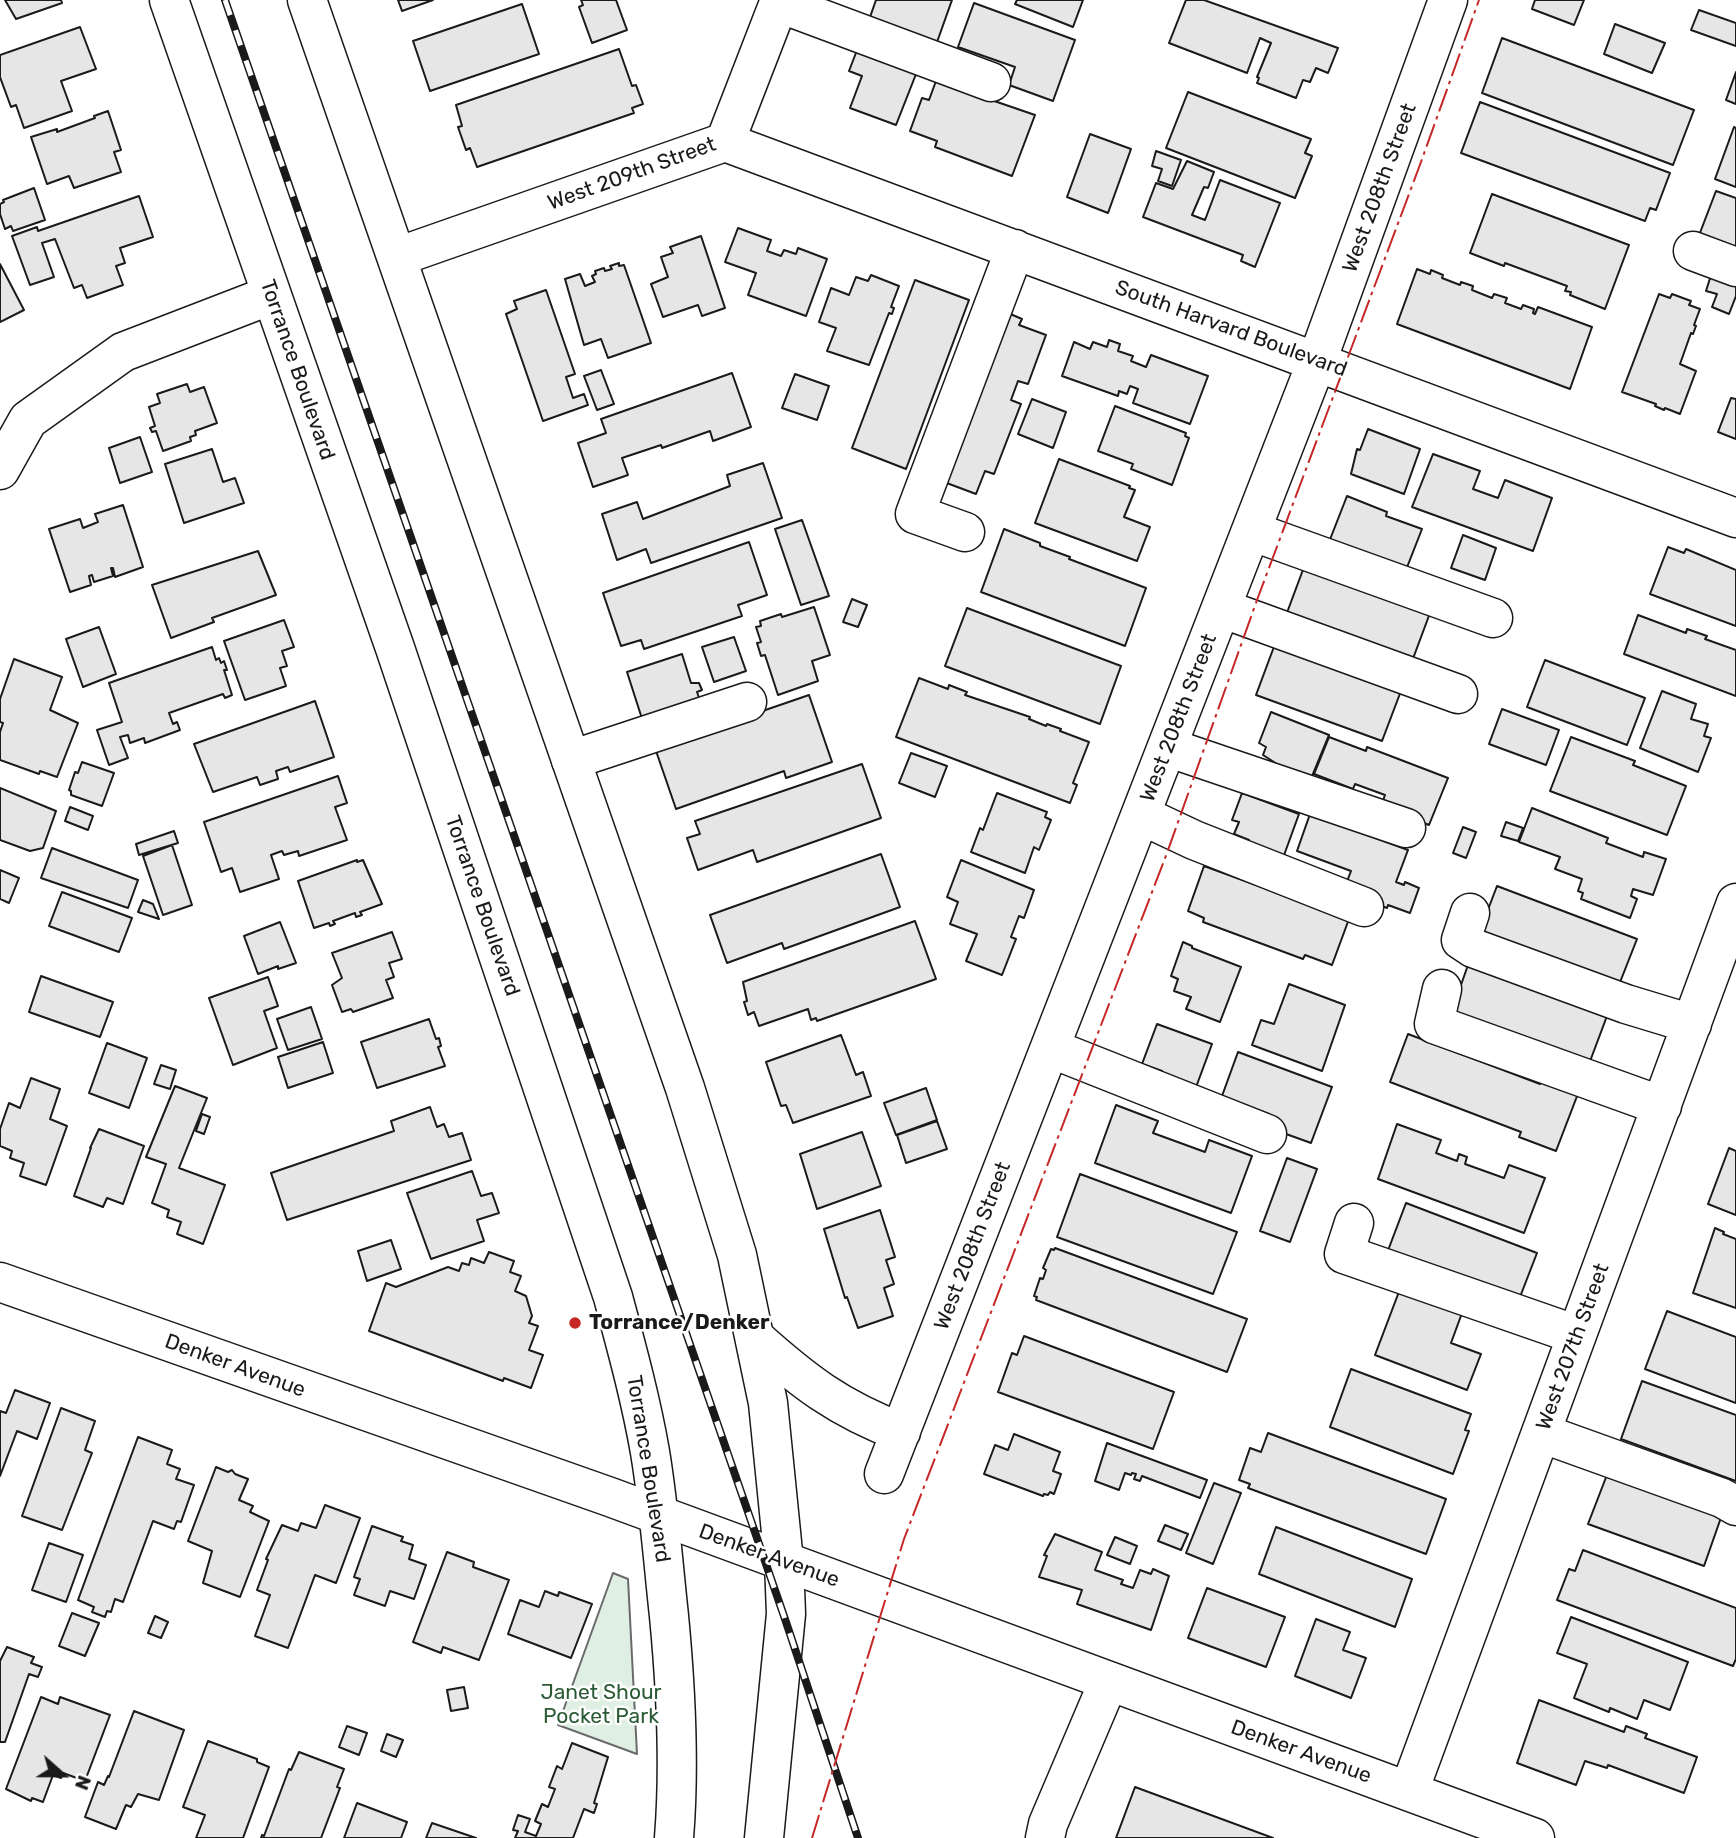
<!DOCTYPE html>
<html>
<head>
<meta charset="utf-8">
<style>
	body { margin:0 }
	#map { position:relative; width:1736px; height:1838px; overflow:hidden; background:#fff; font-family:Rubik,sans-serif }
	canvas { display:block }
	.north { position:absolute; left:28px; top:1740px; width:70px; height:70px; -webkit-text-stroke:5px #fff; paint-order:stroke; rotate:111deg; font-size:19px; font-weight:700; line-height:28px; text-align:center; color:#1a1a1a }
	.north::after { content:''; display:block; margin:auto; width:24px; height:32px; background:#1a1a1a; clip-path:polygon(50% 0,100% 100%,50% 72%,0 100%) }
</style>
</head>
<body>
<div id="map">
<canvas width="1736" height="1838"></canvas>
<div class="north">N</div>
</div>
<script>
const ctx = document.querySelector('canvas').getContext('2d');
ctx.lineJoin = 'round';
function fillPath(path, color) { ctx.fillStyle = color; ctx.fill(path, 'evenodd'); }
function stroke(path, color, width, dash) { ctx.strokeStyle = color; ctx.lineWidth = width; ctx.lineCap = dash ? 'butt' : 'round'; ctx.setLineDash(dash || []); ctx.stroke(path); }
function label(font, color, halo, rows, align = 'center') {
  ctx.font = font + ' Rubik,sans-serif'; ctx.lineWidth = 5; ctx.setLineDash([]); ctx.textBaseline = 'middle'; ctx.strokeStyle = halo; ctx.fillStyle = color; for (const [text, x, y, turn = 0] of rows) {
    ctx.save(); ctx.translate(x, y); ctx.rotate((+turn || 0) * Math.PI / 180); ctx.textAlign = isNaN(turn) ? turn : align; if (halo) ctx.strokeText(text, 0, 0); ctx.fillText(text, 0, 0); ctx.restore();
  }
}
const green = new Path2D(`
	M613,1573L628,1579L637,1754L558,1725Z`);
fillPath(green, '#e0efe3');
stroke(green, '#6a6a6a', 2);
const building = new Path2D(`
	M5,0H61L62,3L16,19Z
	M398,0H433L402,11Z
	M581,0H616L627,30L592,43L579,7L583,5Z
	M876,0H952L936,45L869,20Z
	M1017,0H1083L1073,27L1015,4Z
	M1186,0H1204L1338,48L1328,73L1316,68L1310,82L1303,80L1296,98L1257,83L1259,78L1257,77L1271,43L1260,38L1247,73L1169,43Z
	M1535,0H1584L1574,25L1532,9Z
	M974,3L1075,40L1053,101L1009,85L1015,67L958,47Z
	M522,4L539,54L430,91L413,41Z
	M1699,10L1736,23V46L1691,30Z
	M1615,24L1665,43L1652,73L1604,54Z
	M80,27L96,69L61,81L72,111L24,128L16,105L11,107L0,77V55Z
	M1502,38L1694,110L1673,165L1482,93Z
	M859,45L918,69L896,125L850,108L862,76L849,71Z
	M619,49L632,86L636,85L643,104L632,108L634,113L477,167L470,148L466,150L458,127L462,126L456,105Z
	M1736,72V104L1726,100Z
	M936,81L1035,115L1012,176L935,147L937,141L910,131L922,98L929,100Z
	M1188,92L1311,139L1305,153L1312,156L1295,198L1166,148Z
	M1480,102L1670,173L1656,210L1650,208L1645,221L1461,153Z
	M108,111L121,150L114,152L121,172L74,188L69,176L47,184L31,137L57,129V132L95,118L94,116Z
	M1734,127L1736,128V187L1715,179Z
	M1090,134L1131,149L1108,213L1067,197Z
	M1156,151L1181,160L1172,186L1158,181L1162,169L1152,166Z
	M1187,161L1214,172L1208,188L1204,187L1192,215L1205,220L1220,180L1280,203L1255,267L1241,261L1243,255L1143,217L1156,183L1173,189Z
	M34,188L45,220L13,231L11,226L5,229L0,214V204L4,202L3,200Z
	M1716,191L1736,198V257L1698,238Z
	M1492,194L1629,245L1605,309L1570,295L1571,292L1565,291L1567,286L1505,263L1504,266L1470,253Z
	M139,196L153,237L120,248L125,263L116,266L123,285L87,298L82,285L74,288L55,239L42,243L54,277L30,285L12,236L37,227L38,231Z
	M738,228L771,240L767,251L781,256L784,250L796,254L798,248L827,259L806,316L748,295L756,273L725,262Z
	M701,236L725,308L702,316L698,305L663,317L651,284L668,277L661,257L673,253L670,247Z
	M619,263V266L624,265L651,343L608,358L601,339L584,345L565,279L580,274L585,286L595,282L592,276L596,274L595,271L604,268L605,271L612,269L610,266Z
	M0,264L24,310L0,322Z
	M1417,269L1430,274L1431,270L1443,275L1442,278L1460,285L1461,282L1473,286L1472,290L1492,298L1494,294L1507,298L1505,303L1521,309L1523,305L1534,309L1533,313L1535,314L1538,307L1592,327L1570,389L1397,324Z
	M871,275L899,286L891,307L894,308L892,314L889,313L869,365L827,351L836,328L819,322L831,288L849,295L856,277L868,281Z
	M1711,275L1736,285V296L1729,314L1712,307L1717,294L1706,291Z
	M915,280L969,300L906,469L852,448Z
	M546,290L575,374L566,377L573,398L584,394L588,405L543,421L506,314L517,309L514,301Z
	M1659,294L1670,298L1672,294L1691,301L1689,305L1700,309L1694,325L1696,326L1693,334L1691,333L1680,364L1696,371L1680,414L1665,408L1664,410L1655,406L1656,404L1622,392Z
	M1001,310L1022,319L1019,325L1046,335L1028,384L1018,381L1011,400L1021,404L994,474L985,471L976,494L936,479Z
	M1109,340L1120,344L1118,351L1133,356L1131,361L1146,367L1151,355L1208,376L1190,424L1133,403L1138,389L1130,386L1127,394L1119,391L1118,396L1062,376L1074,342L1090,349L1093,342L1107,347Z
	M601,370L614,404L597,410L584,376Z
	M732,373L751,427L713,441L710,431L662,448L661,445L622,458L628,475L593,487L578,443L606,433L601,419Z
	M795,374L829,386L817,420L782,408Z
	M187,384L190,392L204,387L217,423L195,431L196,435L190,437L191,441L163,451L156,431L152,432L150,428L155,426L149,407L160,403L157,394Z
	M1731,398L1736,399V439L1718,432Z
	M1032,399L1066,412L1053,448L1018,434Z
	M1115,406L1186,433L1185,436L1189,438L1172,485L1131,469L1133,464L1098,451Z
	M1368,429L1420,449L1404,494L1351,474L1357,449L1360,450Z
	M140,437L152,472L120,483L109,448Z
	M212,449L223,482L235,478L244,503L184,523L165,464Z
	M1433,454L1480,471L1473,489L1498,498L1505,480L1552,498L1533,551L1412,507Z
	M1059,459L1130,486L1129,488L1135,490L1124,517L1150,527L1137,561L1035,523Z
	M763,463L782,518L651,563L646,549L617,560L602,514L637,502L643,519L730,486L727,475Z
	M1347,496L1387,512L1386,516L1422,529L1404,575L1329,542Z
	M123,505L143,567L115,577L113,568H111L113,576L94,582L92,575L89,576L91,585L70,592L49,529L80,519L83,528L98,522L95,514Z
	M802,520L829,596L801,605L775,529Z
	M1004,529L1040,543V546L1070,557L1069,559L1146,588L1125,646L981,592Z
	M1463,535L1496,548L1485,580L1451,568Z
	M749,542L767,595L738,605L742,616L644,649L641,640L621,646L603,593Z
	M1668,547L1684,553L1686,549L1736,570V626L1650,594Z
	M258,551L276,595L212,618L214,622L171,638L152,585Z
	M1307,559L1433,605L1411,664L1285,618Z
	M852,599L867,605L858,627L843,622Z
	M814,607L830,655L812,661L818,681L778,695L765,655L761,656L757,643L761,642L756,627L761,626L760,621L781,614L782,617Z
	M967,608L1121,666L1100,724L945,666Z
	M1638,615L1686,633L1687,629L1707,636L1705,639L1736,650V696L1624,654Z
	M284,620L294,647L282,651L287,666L280,668L286,686L245,700L224,641Z
	M99,627L116,674L83,687L66,639Z
	M734,637L746,671L714,682L702,647Z
	M1275,644L1404,683L1382,741L1256,695Z
	M212,647L216,660L219,658L221,663L224,661L227,670H224L232,695L225,698L223,694L169,713L173,724L177,722L180,730L145,743L144,738L130,743L128,735L120,737L128,758L109,765L97,730L122,722L109,683Z
	M682,654L691,683H699L702,690L697,692L703,709L645,728L627,672Z
	M14,659L62,677L50,710L78,723L57,777L40,771L39,774L0,760V732L3,723L0,722V699Z
	M1545,660L1645,698L1627,745L1527,707Z
	M919,678L948,689L949,685L967,692L965,695L1030,717L1029,719L1046,726L1047,724L1061,729L1060,731L1089,742L1073,783L1077,785L1070,803L896,737Z
	M1662,691L1696,704L1691,719L1708,724L1704,736L1711,738L1698,772L1640,748Z
	M809,695L832,762L786,778L784,771L676,809L655,748Z
	M315,701L334,757L290,772L288,767L276,771L278,779L260,785L257,777L213,792L194,744Z
	M1502,709L1559,730L1546,765L1489,744Z
	M1271,712L1329,735L1306,791L1277,764L1263,755L1266,747L1259,743Z
	M1329,737L1366,751L1367,747L1448,778L1429,825L1381,806L1385,795L1355,784L1353,789L1314,774Z
	M1571,737L1635,761L1633,765L1686,786L1667,835L1550,791Z
	M911,753L947,766L935,797L899,783Z
	M82,762L114,773L102,806L71,795V791L69,790L75,772L78,773Z
	M862,764L881,818L757,862L753,850L698,870L687,838L700,834L695,821Z
	M338,776L347,803L335,807L347,840L299,856L298,851L284,855L282,851L271,855L279,879L240,892L232,868L221,872L204,822Z
	M0,788L56,811L43,848L30,851L0,840Z
	M997,793L1047,812L1045,817L1051,820L1039,850L1034,847L1025,873L971,852L980,828L983,830Z
	M1242,793L1299,814L1279,869L1243,856L1249,840L1234,834L1239,822L1232,820Z
	M70,807L93,816L88,830L65,821Z
	M1532,808L1608,838L1606,843L1643,857L1644,852L1666,859L1653,895L1633,889L1631,896L1637,899L1630,918L1581,899L1583,893L1578,891L1582,879L1555,869L1560,857L1519,842Z
	M1310,814L1408,850L1396,882L1404,885L1405,882L1419,888L1410,913L1388,905L1387,908L1343,892L1351,871L1297,851Z
	M1506,822L1523,828L1518,841L1501,836Z
	M1463,827L1476,832L1466,858L1453,853Z
	M174,831L178,843L139,855L136,844Z
	M172,845L192,905L163,915L143,856Z
	M52,848L138,880L128,908L41,878Z
	M881,854L900,907L784,949L782,943L727,963L710,915Z
	M357,860V862L363,860L382,904L360,912L362,915L356,917L355,913L333,921L335,924L330,926L329,923L314,928L298,881Z
	M961,860L1034,890L1024,918L1019,916L1011,937L1016,939L1002,975L966,961L977,934L950,924L958,902L947,897Z
	M1204,866L1349,919L1332,965L1305,955L1303,959L1203,922L1204,918L1188,911Z
	M0,870L19,878L9,903L0,899Z
	M1497,886L1637,939L1615,995L1476,941Z
	M62,892L132,918L119,952L49,926Z
	M143,900L153,904L159,919L138,912Z
	M915,921L936,979L817,1021L816,1018L811,1020L808,1009L759,1026L754,1012L748,1015L744,1002L747,1001L743,982Z
	M280,922L296,963L278,969V966L258,974L244,936Z
	M392,932L402,959L389,963L394,977L386,980L393,998L353,1012L351,1009L342,1012L332,985L342,978L332,953Z
	M1183,942L1192,946V948L1241,967L1220,1022L1186,1009L1191,997L1174,991L1178,979L1171,976Z
	M1468,965L1607,1016L1586,1072L1449,1019Z
	M41,976L113,1002L100,1037L29,1012Z
	M268,977L278,1006L264,1011L277,1048L233,1065L209,998Z
	M1289,984L1345,1005L1322,1071L1252,1045L1261,1020L1274,1024Z
	M311,1007L322,1039L288,1050L277,1019Z
	M429,1019L436,1039L439,1038L441,1046L438,1047L445,1066L377,1088L361,1042Z
	M1157,1024L1212,1044L1192,1098L1158,1085L1162,1071L1142,1064Z
	M1408,1034L1540,1084L1543,1078L1579,1091L1556,1151L1519,1137L1521,1132L1390,1082Z
	M841,1035L856,1075L863,1072L871,1096L793,1123L786,1105L781,1106L766,1062Z
	M323,1042L333,1073L288,1088L278,1057Z
	M107,1043L147,1058L129,1108L89,1093Z
	M1238,1052L1332,1087L1311,1143L1264,1126L1269,1114L1222,1096Z
	M161,1065L176,1070L170,1089L154,1084Z
	M31,1078L60,1089L50,1119L67,1126L46,1185L20,1176L24,1163L10,1158L12,1151L0,1146V1129L9,1103L20,1108Z
	M175,1086L207,1098L179,1168L225,1185L203,1244L177,1234L181,1222L167,1217L169,1210L152,1203L166,1164L146,1157Z
	M926,1088L937,1120L896,1135L884,1103Z
	M1116,1105L1158,1121L1153,1133L1205,1152L1209,1140L1252,1156L1231,1213L1095,1163Z
	M430,1107L437,1127L444,1124L449,1137L462,1133L471,1160L287,1220L271,1173L394,1131L391,1121Z
	M202,1114L210,1117L204,1134L196,1131Z
	M937,1121L947,1149L906,1163L897,1135Z
	M1397,1124L1441,1140L1436,1153L1457,1161L1459,1154L1467,1157L1465,1164L1504,1178L1509,1165L1545,1178L1524,1233L1378,1179Z
	M99,1129L144,1146L123,1204L107,1198L103,1207L74,1196L91,1148H90Z
	M862,1132L881,1186L817,1209L800,1154Z
	M1729,1148L1736,1151V1215L1708,1204Z
	M1287,1158L1317,1169L1290,1242L1260,1231Z
	M472,1171L481,1196L492,1193L499,1213L477,1220L484,1241L431,1259L407,1193Z
	M1080,1174L1237,1232L1213,1294L1057,1237Z
	M1406,1203L1537,1253L1520,1297L1384,1261Z
	M880,1210L895,1257L886,1260L894,1284L884,1288L893,1316L858,1328L847,1297L845,1298L824,1229Z
	M1715,1228L1724,1232L1723,1234L1736,1239V1308L1693,1293Z
	M391,1240L401,1269L367,1281L358,1251Z
	M1055,1248L1247,1319L1227,1372L1036,1300L1037,1297L1034,1296L1040,1278L1043,1279L1046,1270L1043,1268L1051,1249L1054,1250Z
	M489,1252L514,1261L510,1272L521,1276L515,1291L526,1296L532,1316L529,1323L538,1326L529,1350L543,1355L531,1388L504,1378L503,1381L369,1331L386,1283L396,1287L448,1267L459,1271L462,1263L469,1265L471,1258L484,1263Z
	M1400,1289L1462,1313L1451,1343L1481,1354L1467,1390L1375,1355Z
	M1667,1311L1736,1337V1403L1645,1369Z
	M1024,1336L1174,1392L1153,1449L998,1392L1012,1353L1017,1355Z
	M1351,1369L1471,1414L1465,1430L1469,1431L1453,1474L1330,1427Z
	M1642,1381L1736,1415V1481L1621,1439Z
	M15,1390L50,1403L37,1439L17,1431L0,1476V1411L6,1413Z
	M61,1408L95,1421L85,1450L92,1453L62,1530L22,1516Z
	M1268,1433L1446,1499L1426,1554L1248,1488L1250,1484L1239,1480L1250,1448L1261,1452Z
	M1014,1434L1060,1452L1053,1471L1061,1474L1054,1494L1050,1492L1048,1495L1044,1494L1043,1496L984,1474L995,1445L1008,1450Z
	M138,1437L172,1450L167,1464L180,1469L176,1479L194,1485L181,1522L177,1521L174,1529L153,1521L123,1602L115,1599L111,1612L107,1611L105,1617L92,1612L94,1607L78,1600Z
	M1107,1443L1207,1480L1200,1498L1142,1476L1140,1481L1134,1479L1136,1474L1132,1473L1131,1475L1125,1473L1119,1490L1095,1481Z
	M216,1467L228,1472L232,1470L235,1474L248,1479L239,1500L253,1506L250,1512L269,1521L240,1597L203,1583L212,1551L188,1541Z
	M1610,1467L1724,1509L1704,1566L1588,1524Z
	M1214,1483L1241,1493L1213,1564L1186,1553Z
	M325,1505L360,1518L336,1583L315,1575L288,1648L255,1636L270,1595L257,1590L268,1560L266,1559L282,1525L298,1531L301,1523L316,1528Z
	M1165,1525L1188,1534L1181,1550L1158,1541Z
	M372,1526L403,1537L401,1541L413,1545L409,1559L426,1565L414,1599L390,1591L385,1606L354,1595L360,1579L354,1577Z
	M1276,1527L1412,1579L1395,1627L1259,1574Z
	M1055,1534L1102,1552L1095,1570L1123,1580L1121,1584L1133,1588L1140,1570L1151,1574L1153,1569L1169,1576L1151,1630L1077,1604L1082,1590L1039,1577L1047,1556L1044,1555Z
	M1115,1537L1137,1546L1130,1564L1107,1555Z
	M49,1543L83,1555L66,1602L32,1590Z
	M1583,1550L1736,1608V1659L1733,1666L1557,1600L1569,1569L1575,1571Z
	M447,1552L474,1562L473,1567L509,1580L479,1660L443,1647L441,1653L413,1642Z
	M1207,1588L1285,1617L1266,1667L1188,1638Z
	M545,1591L558,1596L559,1592L592,1604L571,1658L508,1634L520,1600L539,1607Z
	M72,1613L99,1623L85,1656L59,1646Z
	M155,1616L168,1622L161,1638L148,1633Z
	M1571,1617L1688,1662L1670,1710L1644,1700L1637,1719L1610,1708L1609,1712L1574,1698L1587,1664L1557,1653Z
	M1316,1619L1350,1632L1343,1650L1366,1658L1351,1698L1295,1676Z
	M7,1647L34,1657L31,1663L42,1667L38,1677L29,1674L5,1742H0V1661Z
	M464,1687L468,1708L451,1711L447,1690Z
	M41,1697L58,1704L60,1697L110,1715L85,1781L63,1773L61,1778L53,1775L43,1802L32,1798L31,1801L6,1789Z
	M1539,1700L1624,1732L1626,1726L1647,1734L1645,1738L1697,1757L1684,1793L1608,1765L1607,1768L1585,1761L1576,1785L1517,1763Z
	M134,1711L184,1730L159,1800L138,1794L131,1807L126,1805L116,1829L85,1817L98,1782L104,1785L108,1776L109,1777Z
	M347,1726L367,1733L359,1755L339,1747Z
	M387,1734L403,1740L396,1757L381,1751Z
	M208,1741L257,1759V1762L269,1767L243,1838H196L205,1815L183,1807Z
	M572,1743L608,1757L594,1803L597,1804L594,1813L584,1809L573,1838H515L518,1831L513,1830L518,1815L530,1819L525,1832L536,1836L541,1824L535,1821L542,1804L548,1807L555,1789L549,1787L557,1766L562,1769Z
	M299,1752L344,1769L337,1787L340,1788L321,1838H261L262,1835L264,1836L289,1769L291,1770Z
	M1135,1787L1273,1838H1116Z
	M357,1803L407,1822L401,1838H344Z
	M432,1823L476,1838H426Z`);
fillPath(building, '#e6e6e6');
stroke(building, '#1a1a1a', 2);
const minor = new Path2D(`
	M779,3L991,82
	M725,142L1736,518
	M1693,251L1736,267
	M397,257L725,142L780,0
	M0,470L28,420L123,352L271,295
	M1251,531L1493,618
	M965,532L915,514L1015,249
	M1221,608L1458,694
	M1167,747L1406,828
	M571,760L747,702
	M1141,815L1194,840L1364,907
	M1470,913L1461,940L1473,948L1626,1004L1692,1024
	M1442,989L1434,1024L1662,1106
	M1050,1048L1267,1134
	M1354,1223L1344,1254L1577,1335
	M0,1282L610,1497L1535,1838
	M755,1338C803,1381 839,1409 901,1432
	M1541,1433L1722,1498L1736,1506
	M884,1474L1317,361L1448,0
	M1409,1791L1736,903
	M1045,1838L1048,1824L1108,1683`);
const major = new Path2D(`
	M169,0L395,648L613,1297C627,1349 641,1400 650,1452C659,1506 663,1561 669,1616C676,1689 680,1764 674,1838
	M307,0L685,1088L737,1255L768,1403L784,1562L786,1614L764,1838`);
stroke(minor, '#1a1a1a', 41);
stroke(major, '#1a1a1a', 41);
stroke(minor, '#fff', 38);
stroke(major, '#fff', 38);
const rail = new Path2D(`
	M225,0L785,1619L858,1838`);
stroke(rail, '#1a1a1a', 8);
stroke(rail, '#fff', 5, [16]);
stroke(new Path2D(`
	M812,1838L904,1539L1167,853L1257,600L1421,162L1479,0`), '#c62828', 2, [24, 5, 3.5, 5]);
for (const [x, y, r, color] of [
	[575,1323,7,"#c62828"]
]) { const dot = new Path2D(); dot.arc(x, y, r, 0, 2 * Math.PI); ctx.fillStyle = color; ctx.fill(dot); stroke(dot, '#fff', 2.5); }
label('21px', '#1a1a1a', '#fff', [
	["West 209th Street",632,174,-20],
	["West 208th Street",1380,188,-70],
	["South Harvard Boulevard",1231,329,20],
	["Torrance Boulevard",297,370,71],
	["West 208th Street",1179,718,-69],
	["Torrance Boulevard",482,906,71],
	["West 208th Street",973,1246,-69],
	["West 207th Street",1573,1347,-70],
	["Denker Avenue",235,1366,20],
	["Torrance Boulevard",648,1469,81],
	["Denker Avenue",769,1556,20],
	["Denker Avenue",1301,1752,20]
]);
label('bold 21px', '#1a1a1a', '#fff', [
	["Torrance/Denker",589,1323]
], 'left');
label('21px', '#2b5a34', '#fff', [
	["Janet Shour",601,1693],
	["Pocket Park",601,1717]
]);
</script>
</body>
</html>
